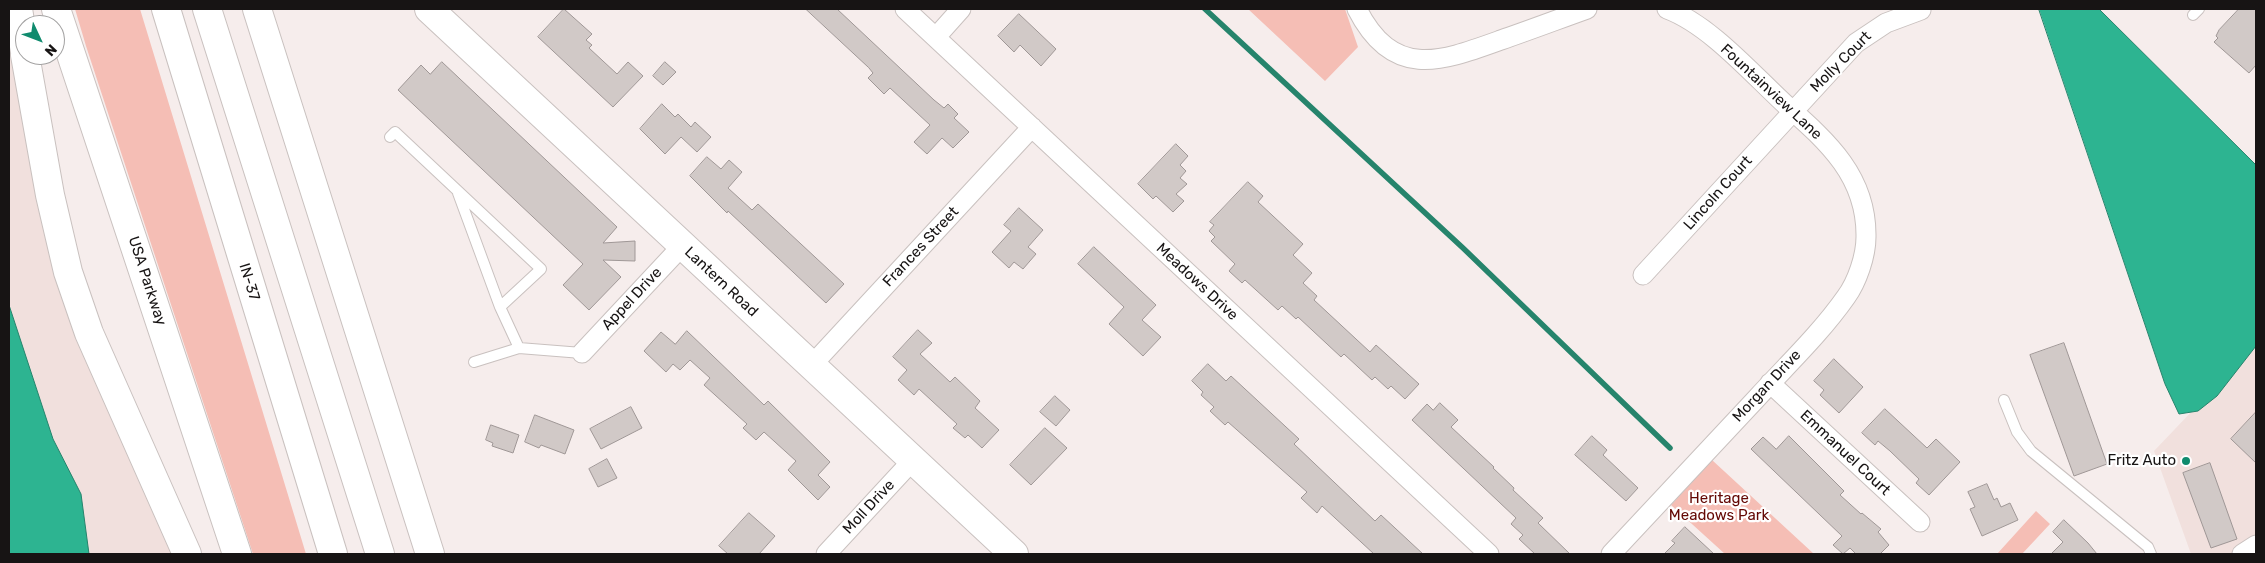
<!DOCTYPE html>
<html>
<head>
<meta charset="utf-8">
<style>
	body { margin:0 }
	#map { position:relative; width:2265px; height:563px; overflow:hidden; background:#f6edec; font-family:Rubik,sans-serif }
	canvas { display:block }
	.frame { position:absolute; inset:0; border:10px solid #171414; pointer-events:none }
	.north { position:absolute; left:15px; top:15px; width:50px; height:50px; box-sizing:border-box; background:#fff; border:1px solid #a2a1a1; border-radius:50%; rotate:133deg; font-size:14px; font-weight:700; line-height:20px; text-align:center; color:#171414 }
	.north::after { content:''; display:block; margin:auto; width:18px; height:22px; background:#108b6e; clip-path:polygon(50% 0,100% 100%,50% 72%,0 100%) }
</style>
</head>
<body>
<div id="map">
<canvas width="2265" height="563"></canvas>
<div class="frame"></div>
<div class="north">N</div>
</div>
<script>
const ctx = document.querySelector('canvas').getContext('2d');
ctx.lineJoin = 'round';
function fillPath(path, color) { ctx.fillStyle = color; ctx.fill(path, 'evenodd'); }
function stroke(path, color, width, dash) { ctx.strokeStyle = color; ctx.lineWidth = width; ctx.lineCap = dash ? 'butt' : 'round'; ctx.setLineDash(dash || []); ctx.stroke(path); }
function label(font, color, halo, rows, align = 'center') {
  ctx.font = font + ' Rubik,sans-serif'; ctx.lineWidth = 4.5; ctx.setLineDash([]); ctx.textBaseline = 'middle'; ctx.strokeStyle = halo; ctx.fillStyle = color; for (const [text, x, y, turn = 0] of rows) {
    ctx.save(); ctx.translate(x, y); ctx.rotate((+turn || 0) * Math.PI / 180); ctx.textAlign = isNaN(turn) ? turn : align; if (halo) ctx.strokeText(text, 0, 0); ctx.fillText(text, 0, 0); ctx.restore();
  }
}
fillPath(new Path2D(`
	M9,38L72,325L172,554H9Z
	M2256,344V554H2191L2154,451Z`), '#f1e0dd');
fillPath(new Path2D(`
	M75,9H140L306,554H253L86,46Z
	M1248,9H1345L1358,47L1325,81Z
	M1712,460L1814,554H1725L1671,505Z
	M2036,511L2050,524L2022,554H1997Z`), '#f5beb5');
const water = new Path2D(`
	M2039,9H2099L2256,165V346L2217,396L2198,411L2179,414L2165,384Z
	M9,305L53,439L81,494L89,554H9Z`);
fillPath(water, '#2db491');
stroke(water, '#26846c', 1);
stroke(new Path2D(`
	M1205,9L1463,248L1670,448`), '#26846c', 5.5);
const building = new Path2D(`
	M564,9L592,34L586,40L592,45L589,48L617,74L628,62L643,76L613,107L538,37Z
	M806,9H837L934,100L944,108L948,104L958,114L954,118L969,132L953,148L942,138L927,154L914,142L930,125L890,88L884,94L868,78L873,73L869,68Z
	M2239,9H2256V65L2249,73L2214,42L2218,38L2216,36L2219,30Z
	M1019,14L1056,49L1041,66L1020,45L1014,52L998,36Z
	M442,62L617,227L603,243L635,241V261L603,260L621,277L589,310L563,285L583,264L398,90L421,65L430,74Z
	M665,62L676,72L663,85L653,76Z
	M662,104L675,117L678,114L691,127L695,122L711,137L697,152L681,137L665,154L640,129Z
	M1176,144L1188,156L1180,165L1186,171L1180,178L1187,184L1176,194L1184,201L1173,212L1156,196L1153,199L1138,184Z
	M707,157L721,169L729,160L742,172L728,188L752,210L758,204L844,284L826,303L728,211L727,213L690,176Z
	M1248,182L1263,196L1258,202L1303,244L1293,255L1312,273L1303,283L1317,296L1314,300L1370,352L1376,345L1419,384L1405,399L1391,386L1388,389L1375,377L1372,380L1344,354L1341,357L1298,317L1296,319L1282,306L1278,310L1245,280L1242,283L1229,271L1235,264L1211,241L1215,237L1209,231L1214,225L1210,222Z
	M1019,208L1043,230L1028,247L1036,254L1023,269L1014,262L1009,268L992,252L1011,231L1004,225Z
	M1094,247L1156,305L1142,320L1161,337L1143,356L1109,324L1124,307L1078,264Z
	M918,330L932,343L920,354L950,382L955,377L980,401L975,408L999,430L982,448L968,435L965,438L953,428L957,424L919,389L914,395L898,380L907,370L893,357Z
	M687,331L764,405L768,401L830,462L818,475L830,487L818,500L788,470L796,461L764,432L756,440L743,428L747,424L704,385L710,378L690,360L680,370L673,364L666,372L644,351L661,332L675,344Z
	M2064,343L2107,464L2074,476L2030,355Z
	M1834,359L1863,387L1839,413L1820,395L1824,390L1814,381Z
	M1208,364L1226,381L1231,376L1299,439L1294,444L1375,521L1381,515L1423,554H1374L1322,506L1317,513L1301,498L1307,492L1228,422L1225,425L1210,411L1214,407L1201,395L1203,392L1192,381Z
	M1055,396L1070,410L1056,426L1040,412Z
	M1440,403L1458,420L1451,427L1494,467L1493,468L1514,488L1513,490L1543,518L1538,523L1570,554H1535L1519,539L1523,535L1511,524L1516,518L1412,420L1427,404L1433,410Z
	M631,407L642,428L601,449L590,429Z
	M1885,409L1927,448L1936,439L1960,462L1929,495L1916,483L1919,479L1890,451L1878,441L1875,445L1862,433Z
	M2256,412V463L2231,439Z
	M535,415L574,430L565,454L541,445L539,448L525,442Z
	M491,425L519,435L513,453L492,446L493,443L486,440Z
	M1045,428L1067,448L1031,485L1010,465Z
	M1592,436L1607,450L1603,455L1638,488L1626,501L1575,455Z
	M1789,436L1844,491L1840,495L1861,514L1862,513L1881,529L1878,532L1889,545L1880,554H1856L1850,548L1843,554L1833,545L1842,536L1751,449L1763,437L1776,449Z
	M607,459L617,478L598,487L589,469Z
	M2210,463L2237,539L2211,548L2183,473Z
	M1987,484L1994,500L1997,498L2001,507L2010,503L2018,520L1982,536L1970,509L1975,507L1968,492Z
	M749,513L775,536L759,554H728L719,546Z
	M2064,520L2088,543L2097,554H2051L2063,542L2053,532Z
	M1685,527L1714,554H1664L1675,543L1672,541Z`);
fillPath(building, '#d1c9c7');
stroke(building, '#9f9796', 1);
const lane = new Path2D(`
	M2193,15L2199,9
	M390,137L395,132L541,269L500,307L519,348
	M458,193L500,307
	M474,362L519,348L582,353
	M2004,400L2017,432L2031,451L2148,547L2151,554`);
const street = new Path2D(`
	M905,9L1489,554
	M1357,9C1393,80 1440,62 1501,40C1530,30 1559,19 1587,9
	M936,37L961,9
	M1643,275L1856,43L1886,23L1921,10
	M582,353L682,246
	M811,366L1032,127
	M1770,383L1920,522
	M826,554L912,461
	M1611,554C1659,503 1707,451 1756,399C1786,366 1820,334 1846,297C1857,282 1866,256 1866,237C1867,177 1828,142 1787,106C1752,74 1710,25 1667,9
	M2242,554L2256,545`);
const secondary = new Path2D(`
	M18,9L25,52
	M56,9L237,554
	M429,9L1014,554
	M25,55L50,195L68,272L89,333L187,554`);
const highway = new Path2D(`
	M166,9L333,554
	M207,9L380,554
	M257,9L430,554`);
stroke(lane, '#c9c1bf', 12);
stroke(street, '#c9c1bf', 21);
stroke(secondary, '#c9c1bf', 30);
stroke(highway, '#c9c1bf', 30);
stroke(lane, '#fff', 10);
stroke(street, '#fff', 19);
stroke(secondary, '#fff', 28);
stroke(highway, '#fff', 28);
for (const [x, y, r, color] of [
	[2186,461,5,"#108b6e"]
]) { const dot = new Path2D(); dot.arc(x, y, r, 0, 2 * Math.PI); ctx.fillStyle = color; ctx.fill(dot); stroke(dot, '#fff', 2); }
label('15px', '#171414', '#fff', [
	["Molly Court",1841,62,-45],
	["Fountainview Lane",1771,92,43],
	["Lincoln Court",1718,193,-48],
	["Frances Street",921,247,-47],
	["USA Parkway",147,281,72],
	["IN-37",249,282,73],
	["Lantern Road",721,282,43],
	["Meadows Drive",1197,282,43],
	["Appel Drive",632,299,-47],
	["Morgan Drive",1767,386,-47],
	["Emmanuel Court",1845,453,43],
	["Moll Drive",869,507,-47]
]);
label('15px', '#171414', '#fff', [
	["Fritz Auto",2176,461]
], 'right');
label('15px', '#640804', '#fff', [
	["Heritage",1719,499],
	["Meadows Park",1719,516]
]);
</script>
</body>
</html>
